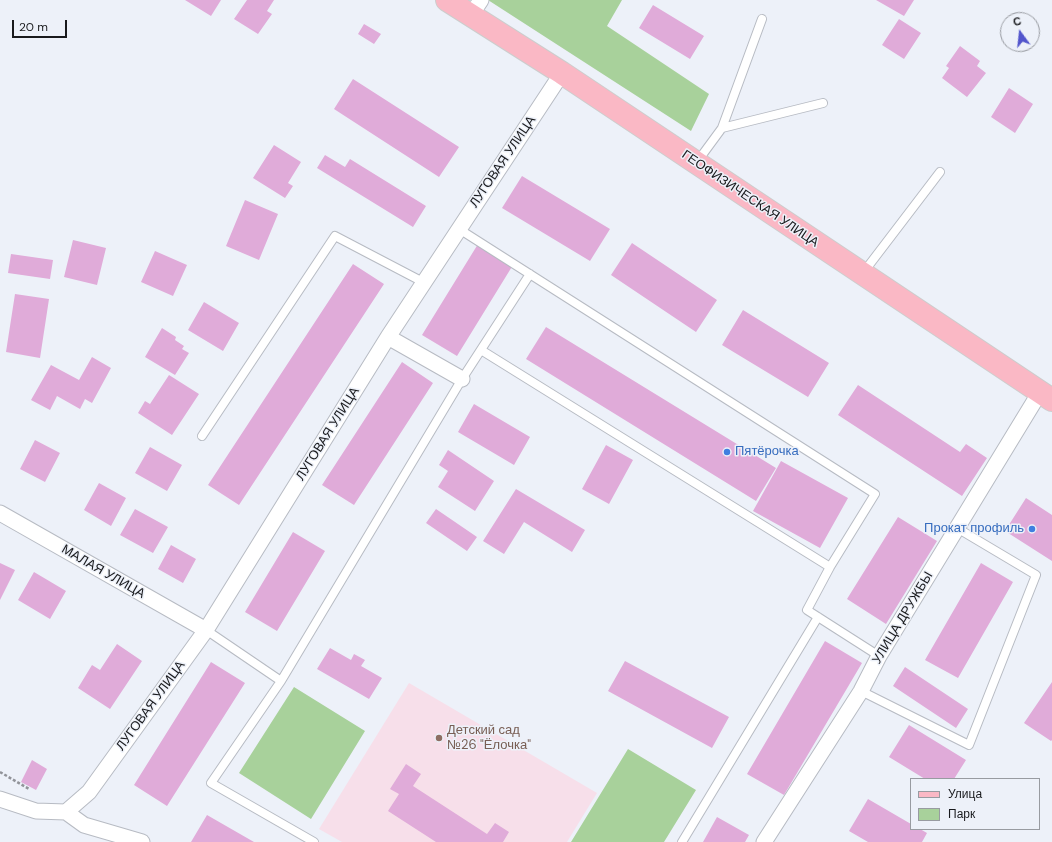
<!DOCTYPE html>
<html>
<head>
<meta charset="utf-8">
<style>
	body { margin:0 }
	#map { position:relative; width:1052px; height:842px; overflow:hidden; background:#edf1f9; font-family:"DM Sans",sans-serif }
	canvas { display:block }
	.legend { position:absolute; left:910px; top:778px; width:130px; height:52px; box-sizing:border-box; background:#edf1f9; border:1px solid #989ba1; margin:0; padding:5px 7px; list-style:none; font-size:12px; color:#191a1d }
	.legend li { display:flex; align-items:center; gap:8px; height:20px }
	.legend b { width:20px; border:1px solid #989ba1 }
	.north { position:absolute; left:1000px; top:12px; width:40px; height:40px; box-sizing:border-box; background:#edf1f9; border:1px solid #989ba1; border-radius:50%; rotate:345deg; font-size:11px; font-weight:700; line-height:16px; text-align:center; color:#191a1d }
	.north::after { content:''; display:block; margin:auto; width:14px; height:18px; background:#5255cc; clip-path:polygon(50% 0,100% 100%,50% 72%,0 100%) }
	.scale { position:absolute; left:12px; top:20px; width:55px; height:18px; box-sizing:border-box; border:2px solid #191a1d; border-top:0; padding-left:5px; font-size:12px; line-height:14px; white-space:nowrap; color:#191a1d; -webkit-text-stroke:3px #edf1f9; paint-order:stroke }
</style>
</head>
<body>
<div id="map">
<canvas width="1052" height="842"></canvas>
<ul class="legend">
<li><b style="height:5px;background:#fab8c5"></b>Улица</li>
<li><b style="height:11px;background:#a8d19b"></b>Парк</li>
</ul>
<div class="north">С</div>
<div class="scale">20 m</div>
</div>
<script>
const ctx = document.querySelector('canvas').getContext('2d');
ctx.lineJoin = 'round';
function fillPath(path, color) { ctx.fillStyle = color; ctx.fill(path, 'evenodd'); }
function stroke(path, color, width, dash) { ctx.strokeStyle = color; ctx.lineWidth = width; ctx.lineCap = dash ? 'butt' : 'round'; ctx.setLineDash(dash || []); ctx.stroke(path); }
function label(font, color, halo, rows, align = 'center') {
  ctx.font = font + ' "DM Sans",sans-serif'; ctx.lineWidth = 3; ctx.setLineDash([]); ctx.textBaseline = 'middle'; ctx.strokeStyle = halo; ctx.fillStyle = color; for (const [text, x, y, turn = 0] of rows) {
    ctx.save(); ctx.translate(x, y); ctx.rotate((+turn || 0) * Math.PI / 180); ctx.textAlign = isNaN(turn) ? turn : align; if (halo) ctx.strokeText(text, 0, 0); ctx.fillText(text, 0, 0); ctx.restore();
  }
}
fillPath(new Path2D(`
	M409,683L597,793L567,842H342L319,829Z`), '#f7dfea');
fillPath(new Path2D(`
	M488,0H622L607,26L709,94L691,131Z
	M294,687L365,731L311,819L239,773Z
	M628,749L696,790L664,842H571Z`), '#a8d19b');
fillPath(new Path2D(`
	M185,0H221L211,16Z
	M247,0H274L267,11L272,14L258,34L234,19Z
	M876,0H914L904,16Z
	M653,5L704,36L690,59L639,28Z
	M899,19L921,33L904,59L882,45Z
	M364,24L381,34L374,44L358,34Z
	M960,46L980,61L977,66L986,73L967,97L942,78L949,68L946,66Z
	M353,79L459,147L439,177L334,109Z
	M1009,88L1033,104L1015,133L991,117Z
	M274,145L301,162L288,183L293,186L285,198L253,178Z
	M325,155L345,167L350,159L426,206L413,227L317,168Z
	M522,176L610,229L590,261L502,208Z
	M245,200L278,214L259,260L226,246Z
	M73,240L106,248L97,285L64,277Z
	M632,243L717,300L696,332L611,275Z
	M478,244L513,265L457,356L422,335Z
	M155,251L187,265L173,296L141,282Z
	M11,254L53,260L50,279L8,273Z
	M353,264L384,284L239,505L208,485Z
	M15,294L49,299L40,358L6,352Z
	M204,302L239,323L223,351L188,330Z
	M743,310L829,363L808,397L722,345Z
	M546,327L776,468L756,501L526,359Z
	M162,328L176,337L175,340L184,346L182,349L189,353L175,375L145,357Z
	M92,357L111,368L92,403L85,399L80,409L57,396L50,410L31,400L51,365L79,380Z
	M402,362L433,383L354,505L322,485Z
	M169,375L199,394L172,435L138,413L145,401L150,404Z
	M858,385L960,452L966,444L987,458L962,496L838,415Z
	M474,404L530,437L514,465L458,432Z
	M35,440L60,453L45,482L20,469Z
	M606,445L633,460L609,504L582,489Z
	M150,447L182,465L167,491L135,473Z
	M448,450L494,481L475,511L438,487L448,471L439,465Z
	M781,461L848,498L820,548L753,511Z
	M99,483L126,498L111,526L84,510Z
	M516,489L585,530L572,552L524,522L504,554L483,541Z
	M1026,498L1052,515V561L1005,531Z
	M135,509L168,527L153,553L120,535Z
	M436,509L477,537L467,551L426,523Z
	M898,517L937,541L886,624L847,599Z
	M293,532L325,551L277,631L245,612Z
	M171,545L196,559L183,583L158,569Z
	M0,563L15,570L0,600Z
	M981,563L1013,582L958,678L925,660Z
	M34,572L66,591L50,619L18,600Z
	M825,641L862,663L784,795L747,774Z
	M117,644L142,661L110,709L78,688L92,665L100,670Z
	M330,648L351,660L354,654L365,660L361,666L382,678L369,699L317,669Z
	M625,661L729,717L712,748L608,691Z
	M211,662L245,683L167,806L134,785Z
	M905,667L968,709L956,728L893,686Z
	M1052,682V740L1051,741L1024,723Z
	M909,725L966,760L954,779H925L889,757Z
	M32,760L47,769L36,790L21,782Z
	M406,764L421,774L413,786L487,834L495,823L509,832L503,842H436L388,811L399,794L390,789Z
	M868,799L911,824V829H920L927,833L922,842H868L849,831Z
	M207,815L254,842H191Z
	M717,817L749,835L745,842H703Z`), '#e0abd9');
const lane = new Path2D(`
	M722,128L762,19
	M697,162L722,128L823,103
	M459,229L875,494L830,567L807,610L879,656
	M863,273L940,172
	M481,350L830,567
	M202,436L335,236L423,282
	M206,630L281,681L211,783L314,842
	M281,681L462,379L530,274
	M861,691L969,745L1036,575L957,528
	M682,842L818,617`);
const street = new Path2D(`
	M471,15L481,0
	M388,337L462,379
	M0,513L206,630
	M0,799L36,811L66,812L89,792L206,630L388,337L562,73
	M66,812L84,825L142,842
	M764,842L861,691L879,656L1040,392`);
const primary = new Path2D(`
	M447,0L562,73L1052,400`);
stroke(lane, '#b7bbc3', 10);
stroke(street, '#b7bbc3', 17);
stroke(primary, '#cccdcd', 24);
stroke(new Path2D(`
	M0,772L29,789`), '#919399', 2.5, [3, 2]);
stroke(lane, '#fff', 8);
stroke(street, '#fff', 15);
stroke(primary, '#fab8c5', 22);
for (const [x, y, r, color] of [
	[727,452,4,"#3f7fe0"],
	[1032,529,4,"#3f7fe0"],
	[439,738,4,"#8d6e63"]
]) { const dot = new Path2D(); dot.arc(x, y, r, 0, 2 * Math.PI); ctx.fillStyle = color; ctx.fill(dot); stroke(dot, '#edf1f9', 1.5); }
label('13px', '#191a1d', '#edf1f9', [
	["ЛУГОВАЯ УЛИЦА",503,162,-56],
	["ГЕОФИЗИЧЕСКАЯ УЛИЦА",750,199,34],
	["ЛУГОВАЯ УЛИЦА",328,434,-58],
	["МАЛАЯ УЛИЦА",103,572,30],
	["УЛИЦА ДРУЖБЫ",903,618,-59],
	["ЛУГОВАЯ УЛИЦА",151,706,-54]
]);
label('13px', '#366cbe', '#edf1f9', [
	["Пятёрочка",735,452],
	["Прокат профиль",1024,529,"right"]
], 'left');
label('13px', '#785e54', '#edf1f9', [
	["Детский сад",447,731],
	["№26 \"Ёлочка\"",447,746]
], 'left');
</script>
</body>
</html>
